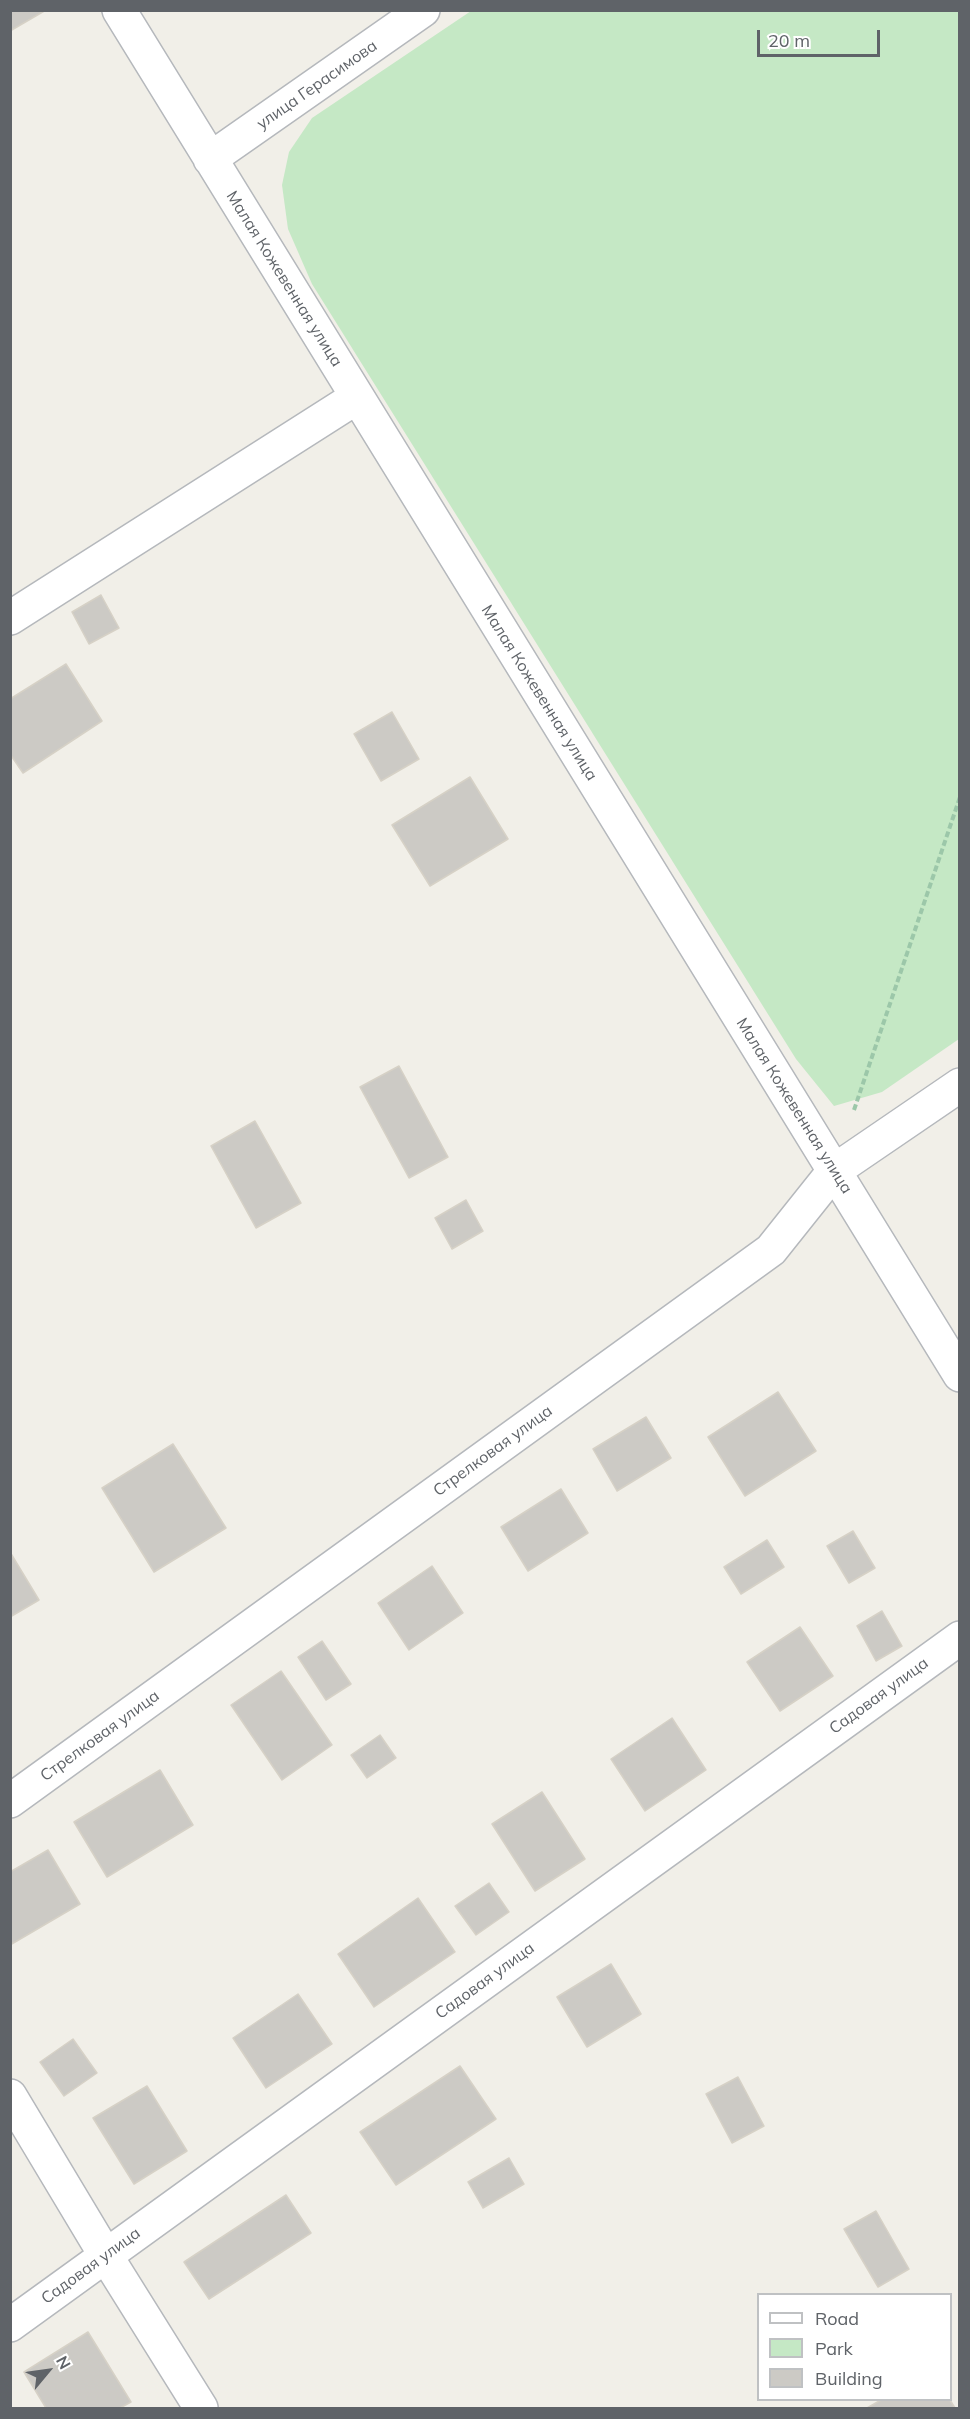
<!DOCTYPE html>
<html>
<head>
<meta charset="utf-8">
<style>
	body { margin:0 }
	#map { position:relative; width:970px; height:2419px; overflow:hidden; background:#f1efe8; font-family:Mulish,sans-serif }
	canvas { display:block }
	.frame { position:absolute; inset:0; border:12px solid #5f6368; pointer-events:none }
	.legend { position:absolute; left:757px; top:2293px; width:195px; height:108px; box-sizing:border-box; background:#fff; border:2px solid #bfc1c3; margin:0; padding:8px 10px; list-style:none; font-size:18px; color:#5f6368 }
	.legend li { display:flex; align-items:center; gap:12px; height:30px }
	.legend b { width:30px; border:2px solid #bfc1c3 }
	.north { position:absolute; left:18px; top:2341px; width:60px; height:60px; -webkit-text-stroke:4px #fff; paint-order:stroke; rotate:61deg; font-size:16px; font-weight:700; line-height:24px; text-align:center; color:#5f6368 }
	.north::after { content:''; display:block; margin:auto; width:21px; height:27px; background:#5f6368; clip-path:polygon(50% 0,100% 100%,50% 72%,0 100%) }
	.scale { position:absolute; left:757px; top:30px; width:123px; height:27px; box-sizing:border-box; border:3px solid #5f6368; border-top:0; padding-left:8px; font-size:18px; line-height:21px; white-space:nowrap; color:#5f6368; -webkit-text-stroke:4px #fff; paint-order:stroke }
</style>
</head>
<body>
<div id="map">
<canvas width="970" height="2419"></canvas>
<div class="frame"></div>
<ul class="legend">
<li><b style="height:8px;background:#fff"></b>Road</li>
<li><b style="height:16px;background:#c5e8c5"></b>Park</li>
<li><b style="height:16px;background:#cccac5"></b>Building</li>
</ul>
<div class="north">N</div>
<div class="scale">20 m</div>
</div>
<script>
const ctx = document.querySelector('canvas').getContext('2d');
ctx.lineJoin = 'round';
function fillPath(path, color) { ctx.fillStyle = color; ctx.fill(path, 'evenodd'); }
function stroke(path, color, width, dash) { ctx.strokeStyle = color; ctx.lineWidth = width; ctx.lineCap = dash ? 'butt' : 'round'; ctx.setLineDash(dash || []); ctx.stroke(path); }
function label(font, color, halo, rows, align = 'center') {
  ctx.font = font + ' Mulish,sans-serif'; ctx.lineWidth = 4.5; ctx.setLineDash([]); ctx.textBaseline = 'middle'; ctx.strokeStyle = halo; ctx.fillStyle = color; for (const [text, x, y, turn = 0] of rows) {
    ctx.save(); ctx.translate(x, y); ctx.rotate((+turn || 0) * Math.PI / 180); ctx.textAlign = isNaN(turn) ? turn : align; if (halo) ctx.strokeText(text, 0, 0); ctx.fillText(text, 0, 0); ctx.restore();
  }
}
fillPath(new Path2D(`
	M471,11H959V1039L882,1092L834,1106L796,1059L312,284L288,229L282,185L289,152L312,118Z`), '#c5e8c5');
const building = new Path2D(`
	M10,10H46L10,31Z
	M101,595L119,628L89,644L72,612Z
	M66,664L102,721L23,773L10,754V699Z
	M392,712L419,759L381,781L354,734Z
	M470,777L508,839L430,886L392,825Z
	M399,1066L448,1157L409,1178L360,1087Z
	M255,1121L301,1203L256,1228L211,1146Z
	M466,1200L483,1231L452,1249L435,1218Z
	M778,1392L816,1451L745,1496L708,1437Z
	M646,1417L671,1458L617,1491L593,1449Z
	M173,1444L226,1528L154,1572L102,1488Z
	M561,1489L588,1533L528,1571L501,1527Z
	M853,1531L875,1568L849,1583L827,1546Z
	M767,1540L784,1567L741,1594L724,1567Z
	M10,1552L39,1600L10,1617Z
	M432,1566L463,1613L409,1650L378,1603Z
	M882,1611L902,1646L876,1661L857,1626Z
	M800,1627L833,1676L780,1711L747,1662Z
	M322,1641L351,1684L326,1700L298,1657Z
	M281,1671L332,1745L282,1780L231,1705Z
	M672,1718L706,1770L645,1811L611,1759Z
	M380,1735L396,1758L367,1778L351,1755Z
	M160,1770L193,1825L107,1877L74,1822Z
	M542,1792L585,1859L535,1891L492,1824Z
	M48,1850L80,1904L10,1945V1872Z
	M489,1883L509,1912L476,1935L455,1906Z
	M418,1898L455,1952L374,2007L338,1954Z
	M611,1964L641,2014L587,2047L557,1997Z
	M298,1994L332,2044L266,2088L233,2038Z
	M73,2039L97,2073L64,2096L40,2062Z
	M460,2066L496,2119L396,2185L360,2132Z
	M738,2077L764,2126L732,2143L706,2094Z
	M147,2086L187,2151L134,2184L93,2118Z
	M509,2158L524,2184L483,2208L468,2182Z
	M286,2195L311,2233L209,2299L184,2262Z
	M876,2211L909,2269L878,2287L844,2229Z
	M88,2332L131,2402L120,2408H46L24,2372Z
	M881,2400H950L955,2408H867Z`);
fillPath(building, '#cccac5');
stroke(building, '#d6d1c6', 1.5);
const minor = new Path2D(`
	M119,10L960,1375
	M210,159L423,10
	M10,618L357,397
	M10,1801L771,1250L834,1171L960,1085
	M10,2096L106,2256L201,2408
	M10,2325L960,1638`);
stroke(minor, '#b5b8bc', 36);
stroke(new Path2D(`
	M854,1110L960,797`), '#9cc7a9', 4, [6, 3]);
stroke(minor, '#fff', 33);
label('16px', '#5f6368', '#fff', [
	["улица Герасимова",317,85,-35],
	["Малая Кожевенная улица",284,279,58],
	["Малая Кожевенная улица",539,693,58],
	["Малая Кожевенная улица",794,1106,58],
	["Стрелковая улица",493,1451,-36],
	["Садовая улица",879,1696,-36],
	["Стрелковая улица",100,1736,-36],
	["Садовая улица",485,1981,-36],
	["Садовая улица",91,2266,-36]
]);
</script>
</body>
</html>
